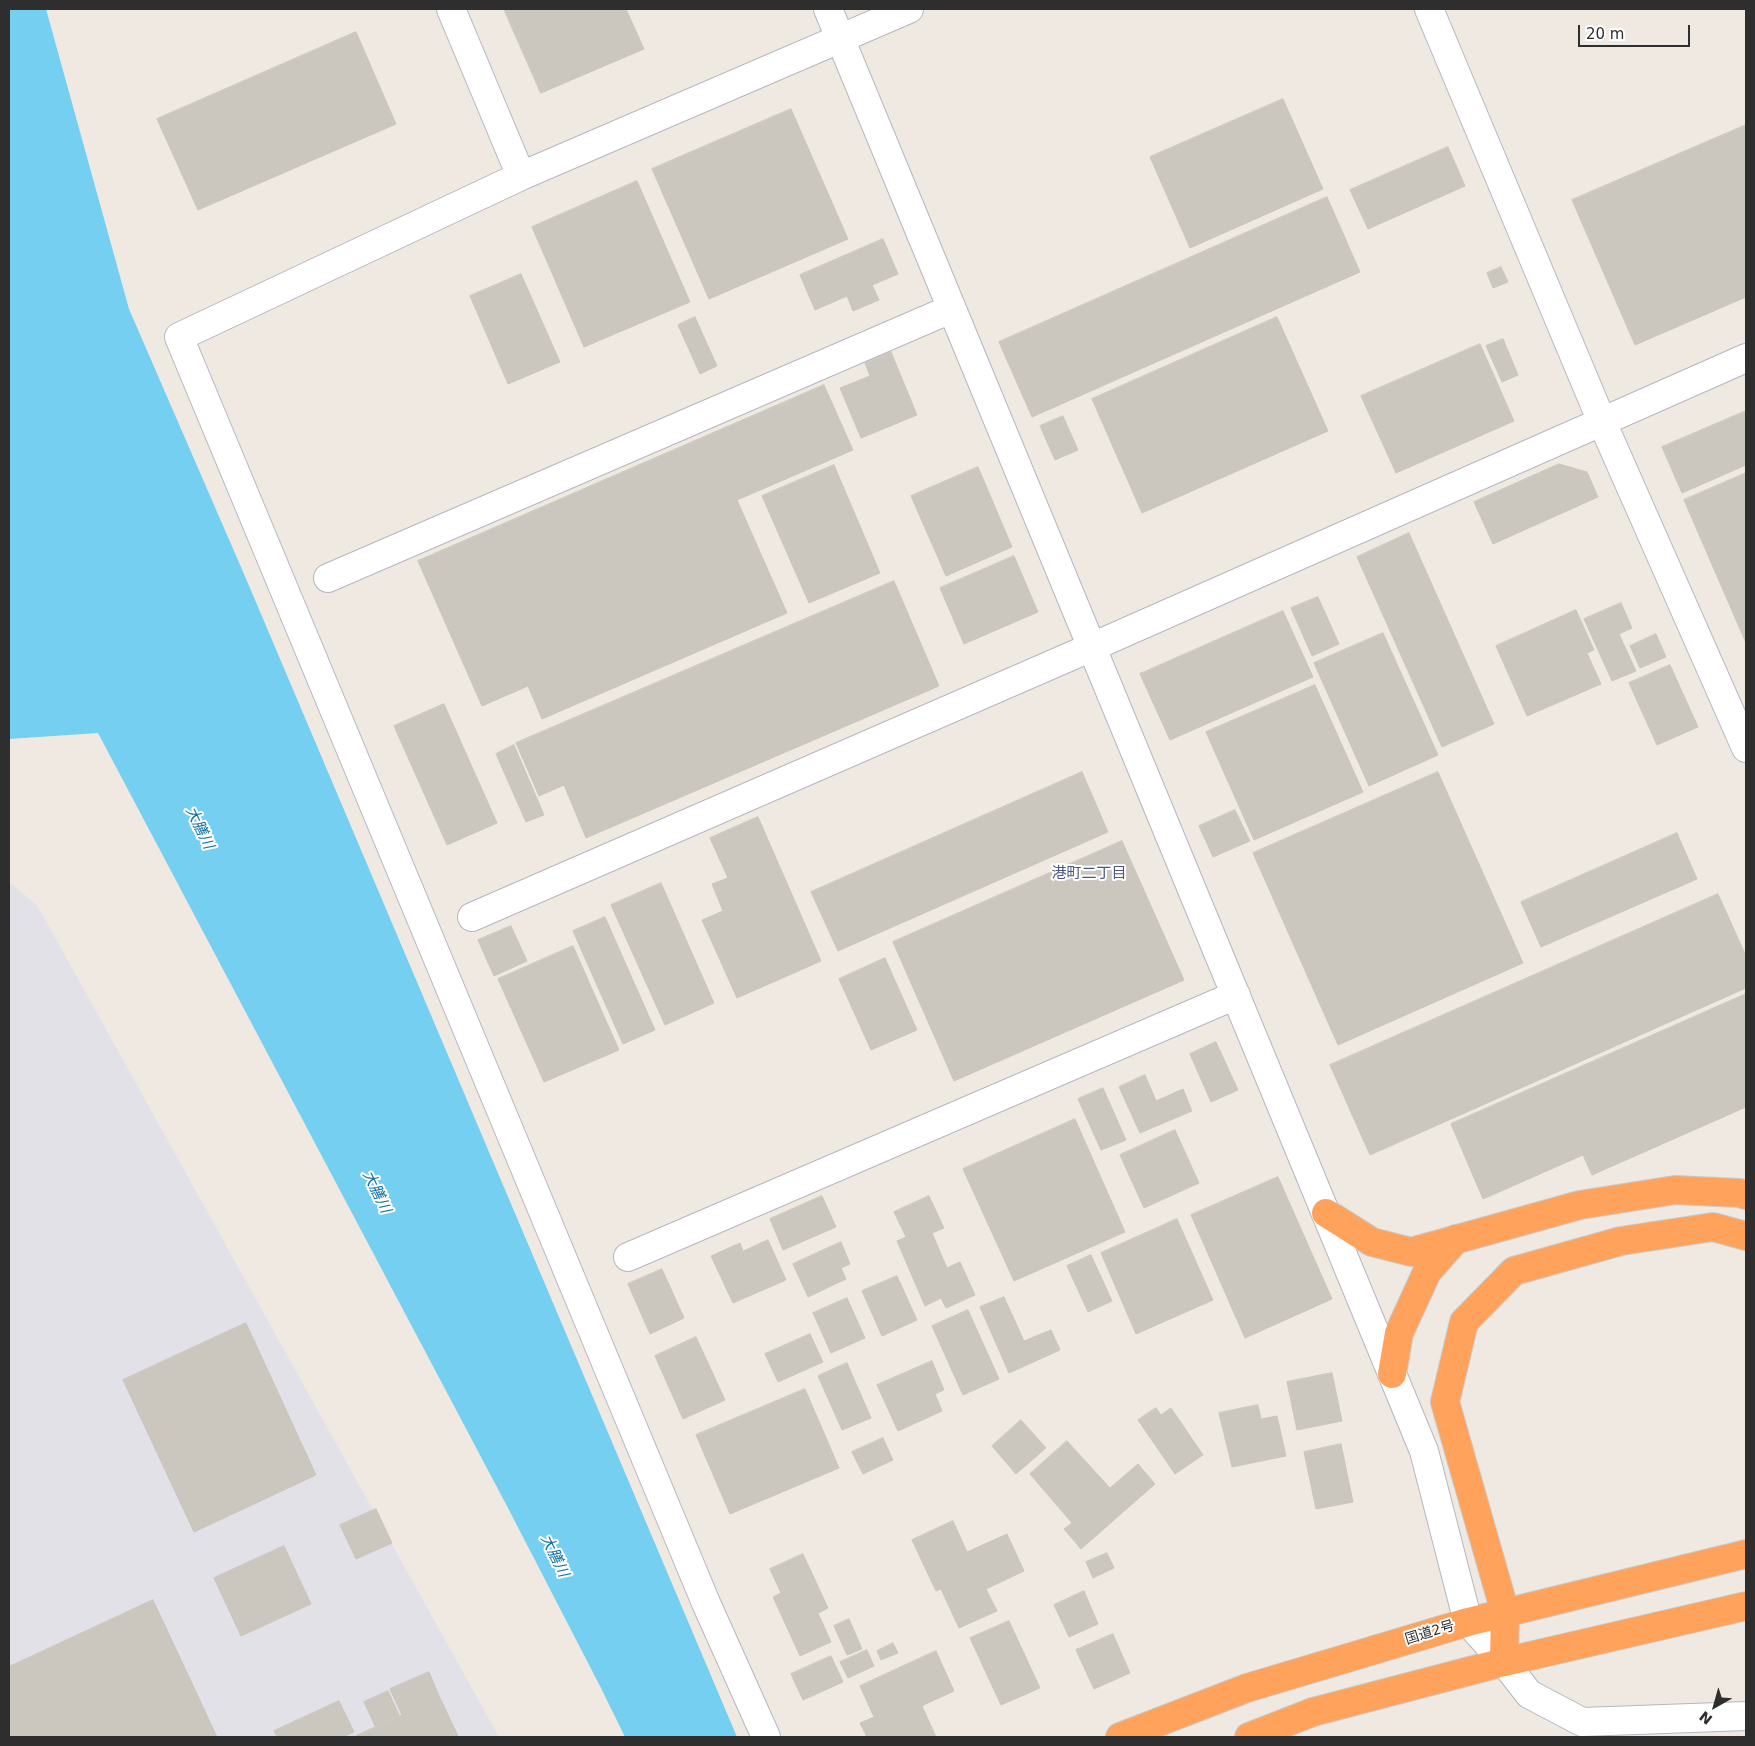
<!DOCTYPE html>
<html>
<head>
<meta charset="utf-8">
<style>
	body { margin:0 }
	#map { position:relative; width:1755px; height:1746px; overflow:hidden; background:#efe9e1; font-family:"DejaVu Sans",sans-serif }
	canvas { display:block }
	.frame { position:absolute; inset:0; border:10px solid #2e2e2e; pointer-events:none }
	.north { position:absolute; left:1690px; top:1681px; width:50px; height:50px; -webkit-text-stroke:4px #fff; paint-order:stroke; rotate:218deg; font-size:14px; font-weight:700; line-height:20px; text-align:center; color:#2e2e2e }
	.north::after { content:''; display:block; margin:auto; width:18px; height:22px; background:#2e2e2e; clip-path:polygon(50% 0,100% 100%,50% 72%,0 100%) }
	.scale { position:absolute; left:1578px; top:25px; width:112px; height:22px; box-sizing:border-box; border:2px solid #2e2e2e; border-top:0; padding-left:6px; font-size:15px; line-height:18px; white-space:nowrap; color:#2e2e2e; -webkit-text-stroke:4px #fff; paint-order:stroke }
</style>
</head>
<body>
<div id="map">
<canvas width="1755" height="1746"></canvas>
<div class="frame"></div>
<div class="north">N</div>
<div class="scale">20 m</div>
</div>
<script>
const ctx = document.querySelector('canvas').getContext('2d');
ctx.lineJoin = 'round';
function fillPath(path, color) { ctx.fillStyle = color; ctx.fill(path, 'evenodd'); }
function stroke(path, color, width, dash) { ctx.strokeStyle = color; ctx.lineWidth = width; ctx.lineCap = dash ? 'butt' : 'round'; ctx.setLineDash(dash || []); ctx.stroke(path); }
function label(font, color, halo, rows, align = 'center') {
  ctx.font = font + ' "DejaVu Sans","Noto Sans JP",sans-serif'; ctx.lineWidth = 4; ctx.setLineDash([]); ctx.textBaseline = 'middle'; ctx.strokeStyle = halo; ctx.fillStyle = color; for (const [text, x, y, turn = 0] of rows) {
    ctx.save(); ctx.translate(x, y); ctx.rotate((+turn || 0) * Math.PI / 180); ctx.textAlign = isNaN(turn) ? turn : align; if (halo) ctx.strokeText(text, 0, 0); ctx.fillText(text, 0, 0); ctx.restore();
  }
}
fillPath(new Path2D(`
	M9,882L37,905L499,1737H9Z`), '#e3e1e8');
fillPath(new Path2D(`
	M9,9H46L129,309L247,581L737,1737H625L601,1688L508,1508L98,733L9,739Z`), '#75cff0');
const building = new Path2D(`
	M504,9H626L644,49L541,93Z
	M356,32L396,124L198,210L157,119Z
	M1283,99L1323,189L1190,248L1150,157Z
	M791,109L848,239L709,299L652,169Z
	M1746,125V297L1635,345L1572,200Z
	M1448,147L1465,186L1368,229L1350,190Z
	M637,181L690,302L584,347L532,227Z
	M1327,197L1360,272L1032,417L999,342Z
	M883,239L898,274L872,285L879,300L853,311L847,296L815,310L800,275Z
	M1501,267L1508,282L1493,288L1487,273Z
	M521,274L560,362L508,384L470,296Z
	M695,317L717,366L700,374L678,325Z
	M1277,317L1328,431L1142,513L1092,399Z
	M1503,339L1518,375L1502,382L1486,346Z
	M1480,344L1514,421L1396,473L1361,396Z
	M891,352L917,415L861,438L840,388L870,376L865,363Z
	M824,385L853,450L737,500L787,613L542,719L528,686L482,706L418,561Z
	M1746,411V465L1682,493L1662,447Z
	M1063,416L1078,450L1055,460L1040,426Z
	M1559,464L1587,472L1598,497L1493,544L1474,502Z
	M834,465L880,573L809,603L762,496Z
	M978,467L1012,547L946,576L911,496Z
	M1746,473V643L1684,500Z
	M1409,533L1494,724L1442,747L1357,557Z
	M1014,556L1038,612L964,644L940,588Z
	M894,581L939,686L586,838L564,785L539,796L516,743Z
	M1318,597L1339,644L1312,656L1291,608Z
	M1621,603L1632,628L1619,634L1636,671L1612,681L1584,619Z
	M1576,610L1594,650L1587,653L1601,684L1527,716L1496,646Z
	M1283,611L1313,677L1170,740L1140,674Z
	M1383,633L1438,755L1369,786L1314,663Z
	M1656,634L1666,657L1640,668L1630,646Z
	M1670,665L1698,727L1657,745L1629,683Z
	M1315,685L1363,792L1254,840L1206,732Z
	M444,704L497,823L447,845L394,726Z
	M514,745L544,815L526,822L496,754Z
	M1082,772L1108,832L838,951L811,892Z
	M1438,772L1523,963L1338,1045L1253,853Z
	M1235,810L1250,841L1213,857L1199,826Z
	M758,817L821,961L737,998L702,920L723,911L712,884L728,878L710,838Z
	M1677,833L1697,879L1541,947L1521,902Z
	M1122,841L1184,980L954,1081L893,942Z
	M661,883L714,1003L665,1025L611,905Z
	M1718,894L1746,956V988L1370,1155L1330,1065Z
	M605,917L655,1030L623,1044L573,931Z
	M511,926L527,961L494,976L478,940Z
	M573,946L619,1050L544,1082L498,979Z
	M885,958L917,1030L871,1050L839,979Z
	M1746,994V1107L1592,1175L1583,1155L1483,1199L1451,1124Z
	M1216,1042L1238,1090L1211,1102L1190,1054Z
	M1145,1075L1156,1101L1183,1089L1192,1111L1140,1133L1119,1087Z
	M1103,1088L1126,1140L1101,1150L1078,1099Z
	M1075,1119L1125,1232L1014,1281L963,1169Z
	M1175,1130L1199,1183L1144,1208L1120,1155Z
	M1278,1177L1332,1299L1245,1338L1191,1215Z
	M822,1196L836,1227L783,1250L770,1219Z
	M929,1196L944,1228L932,1233L947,1268L960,1262L975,1295L946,1308L941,1298L925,1306L897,1241L906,1237L894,1212Z
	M1177,1219L1213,1300L1136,1334L1101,1253Z
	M768,1240L786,1280L733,1303L711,1256L740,1243L743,1251Z
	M841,1242L850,1264L841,1268L846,1279L808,1297L793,1264Z
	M1091,1255L1112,1301L1088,1312L1067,1266Z
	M662,1269L684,1318L650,1334L628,1284Z
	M897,1276L917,1320L882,1336L862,1291Z
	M1004,1297L1024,1341L1051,1330L1060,1350L1009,1373L980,1307Z
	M847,1298L865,1338L831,1353L813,1313Z
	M968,1310L999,1379L963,1395L932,1326Z
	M246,1323L316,1475L194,1532L123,1380Z
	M810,1334L823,1362L778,1382L765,1354Z
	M696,1337L725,1400L683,1419L655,1356Z
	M932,1361L944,1390L935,1394L942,1411L898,1431L877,1385Z
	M847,1363L871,1418L842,1430L818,1376Z
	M1332,1373L1342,1421L1297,1430L1287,1382Z
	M805,1389L839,1468L730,1514L696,1435Z
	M1258,1405L1261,1419L1277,1416L1286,1456L1232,1467L1219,1413Z
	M1156,1408L1161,1415L1171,1408L1203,1455L1175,1474L1138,1420Z
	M1021,1420L1046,1448L1016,1474L992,1446Z
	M883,1438L893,1460L863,1474L852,1452Z
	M1067,1441L1110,1488L1138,1464L1155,1484L1081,1549L1064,1529L1072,1523L1030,1474Z
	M1341,1444L1353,1502L1316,1509L1304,1452Z
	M376,1509L392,1543L356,1559L340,1525Z
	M953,1521L967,1552L1007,1534L1024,1571L986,1589L997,1611L959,1628L941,1589L936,1591L912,1540Z
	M284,1546L311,1604L241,1636L214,1578Z
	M1107,1553L1114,1568L1093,1578L1086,1562Z
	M803,1554L828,1608L818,1613L831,1642L800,1656L773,1597L781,1593L770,1569Z
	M1084,1591L1098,1624L1069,1637L1054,1605Z
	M153,1600L217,1737H9V1667Z
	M849,1619L862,1649L847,1655L834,1626Z
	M1009,1621L1040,1688L1001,1705L970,1638Z
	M1113,1634L1130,1673L1094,1689L1076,1650Z
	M893,1643L898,1653L881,1660L877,1651Z
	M867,1650L874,1666L848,1678L840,1662Z
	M936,1651L954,1691L878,1726L860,1686Z
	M831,1656L843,1682L803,1700L791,1674Z
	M429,1672L440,1698L402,1715L390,1689Z
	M388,1691L399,1715L375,1726L364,1702Z
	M440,1698L458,1736L454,1737H356V1736Z
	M339,1701L354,1732L343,1737H277L274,1731Z
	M922,1706L936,1737H867L860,1723L874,1717L878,1726Z`);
fillPath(building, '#cbc7bf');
stroke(building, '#cbc5ba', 1);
const minor = new Path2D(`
	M451,9L521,176L909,9
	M828,9L1424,1451L1468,1622L1504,1662L1529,1694L1582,1722L1746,1716
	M1429,9L1602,422L1746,748
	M521,176L179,337L706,1603L766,1737
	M328,578L951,309
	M472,917L1092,647L1746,358
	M628,1257L1236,995`);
const highway = new Path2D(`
	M1326,1213L1372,1242L1411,1252L1580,1205L1675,1190L1739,1193L1746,1195
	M1392,1374L1399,1333L1427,1272L1456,1239
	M1504,1662L1505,1612L1445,1402L1464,1322L1514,1271L1621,1241L1713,1227L1746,1236
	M1120,1737L1247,1688L1468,1622L1746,1554
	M1249,1737L1313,1712L1504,1662L1746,1606`);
stroke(minor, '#b4b7c1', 30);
stroke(highway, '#c9c9c9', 30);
stroke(minor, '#fff', 28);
stroke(highway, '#ffa35c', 28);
label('14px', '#2e2e2e', '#fff', [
	["国道2号",1430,1633,-17]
]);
label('italic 15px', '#0d6fa3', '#fff', [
	["大膳川",199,828,64],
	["大膳川",376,1192,64],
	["大膳川",554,1556,64]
]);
label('15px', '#4d5680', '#fff', [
	["港町二丁目",1089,874]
]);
</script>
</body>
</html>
